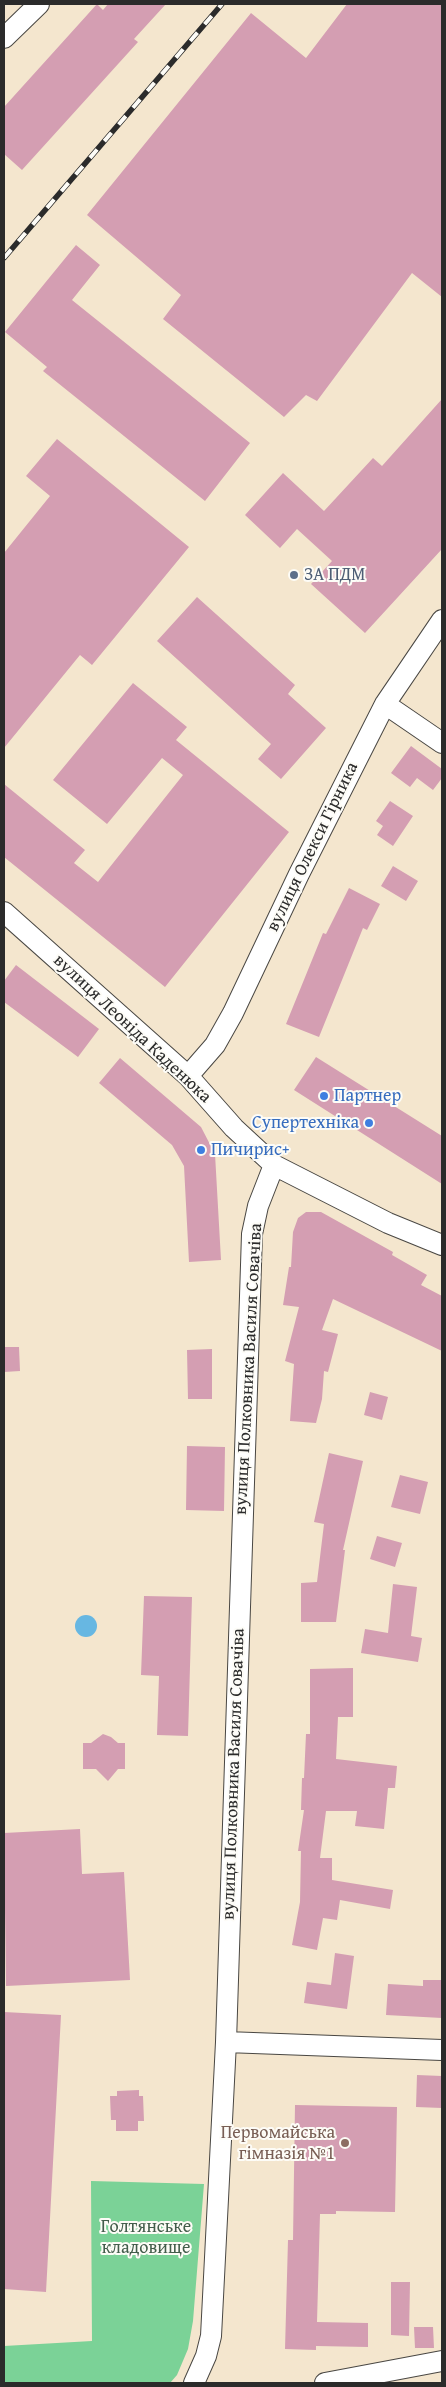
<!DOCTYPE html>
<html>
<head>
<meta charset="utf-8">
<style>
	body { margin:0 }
	#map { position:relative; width:446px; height:2387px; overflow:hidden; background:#f4e6ce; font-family:"Gentium Book Plus",serif }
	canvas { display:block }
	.frame { position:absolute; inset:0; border:5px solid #2b2b2b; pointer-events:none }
</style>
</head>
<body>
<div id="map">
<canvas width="446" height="2387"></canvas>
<div class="frame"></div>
</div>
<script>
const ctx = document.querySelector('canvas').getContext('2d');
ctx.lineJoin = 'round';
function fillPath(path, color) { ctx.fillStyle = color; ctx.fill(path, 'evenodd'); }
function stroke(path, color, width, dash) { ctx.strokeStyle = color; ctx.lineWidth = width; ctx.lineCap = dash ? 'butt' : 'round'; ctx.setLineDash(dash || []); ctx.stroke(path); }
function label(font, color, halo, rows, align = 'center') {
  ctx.font = font + ' "Gentium Book Plus",serif'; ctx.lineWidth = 4; ctx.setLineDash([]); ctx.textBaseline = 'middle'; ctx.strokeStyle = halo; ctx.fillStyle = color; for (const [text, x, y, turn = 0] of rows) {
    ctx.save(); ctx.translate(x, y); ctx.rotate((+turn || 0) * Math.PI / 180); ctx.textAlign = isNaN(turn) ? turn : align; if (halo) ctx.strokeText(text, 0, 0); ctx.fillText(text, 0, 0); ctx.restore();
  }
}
fillPath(new Path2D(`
	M91,2181L204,2184L193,2321L188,2349L177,2375L170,2383H4V2346L92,2341Z`), '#7bd297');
fillPath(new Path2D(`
	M75 1626a11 11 0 1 1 22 0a11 11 0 1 1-22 0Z`), '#67b7e2');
fillPath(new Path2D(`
	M97,4L103,10L108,4H166L134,39L138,42L22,170L4,154V107Z
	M347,4H442V297L412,273L317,401L306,395L284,417L163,319L181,295L87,215L251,13L306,58Z
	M76,245L100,265L72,300L250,443L205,501L43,371L47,367L5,332Z
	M442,399V549L365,633L311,584L332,561L297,529L280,548L245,515L283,473L324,511L373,458L382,466Z
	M57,439L189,547L92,665L80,655L4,748V553L50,496L26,476Z
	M197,597L295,685L288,694L326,728L281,779L258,759L271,744L157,641Z
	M133,683L187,727L176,740L289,832L165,987L4,857V784L85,850L74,863L98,882L183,775L162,758L107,824L53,780Z
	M411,746L442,769V778L433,790L417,778L410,787L391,773Z
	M390,801L413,816L393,846L377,835L383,826L376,821Z
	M393,866L418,881L406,901L381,886Z
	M349,888L380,904L367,930L363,928L319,1037L286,1024L323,933L326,934Z
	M16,965L99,1029L78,1057L4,1002V981Z
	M316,1057L442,1136V1184L294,1090Z
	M120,1058L201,1127L215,1154L221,1260L189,1262L184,1166L172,1145L99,1083Z
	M306,1212H321L393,1252L392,1255L427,1275L421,1285L442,1296V1351L333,1299L322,1330L338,1334L328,1372L324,1371L322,1399L316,1423L290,1421L294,1364L285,1361L299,1307L283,1305L289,1267H291L293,1232L298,1218Z
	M4,1347H19L20,1371L4,1372Z
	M212,1349V1399H188L187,1350Z
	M370,1392L388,1397L382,1420L364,1415Z
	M187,1446L225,1447L224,1511L186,1510Z
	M329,1453L363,1461L343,1550H345L336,1622H301V1583L317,1582L324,1524L314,1522Z
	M400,1475L428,1482L420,1514L391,1507Z
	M377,1536L402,1543L395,1567L370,1559Z
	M393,1584L417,1587L411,1636L422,1638L418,1662L361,1653L365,1629L388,1633Z
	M144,1596L192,1597L188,1736L157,1735L159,1676L141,1675Z
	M353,1668V1717H338L336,1759L397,1766L395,1788H388L384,1829L355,1826L357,1811H326L320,1858H332V1880L393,1890L390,1909L340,1900L337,1920L323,1918L317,1950L292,1945L300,1902L301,1851H298L304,1810H301L302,1778H304L306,1734H310V1669Z
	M103,1734L111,1737L118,1743H125V1769H118L108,1781L96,1769H83V1743H91Z
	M80,1829L82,1874L124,1872L130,1980L6,1986L4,1833Z
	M335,1953L354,1956L347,2009L304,2003L307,1982L331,1985Z
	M423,1980H442V2018L386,2015L388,1984L423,1986Z
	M4,2012L61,2015L46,2292L4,2289Z
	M417,2075L442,2076V2108L416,2107Z
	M139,2090V2096H143L144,2121H138V2131H116V2120H111L110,2096H117V2091Z
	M295,2105L397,2107L395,2212L336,2211V2214H320L317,2322L368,2323V2347L316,2346V2350L285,2349L288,2240H293Z
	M391,2282H410L409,2336L391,2335Z
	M414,2327H433L434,2348H415Z`), '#d49eb2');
const minor = new Path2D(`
	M4,38L39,4
	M385,704L442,743
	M4,912L188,1076L234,1128L274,1165L388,1223L442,1245
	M188,1076L215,1045L233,1013L299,874L385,704L442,620
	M226,2042L442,2050
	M194,2383L206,2356L211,2336L226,2042L252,1234L258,1206L274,1165
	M325,2383L442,2361`);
stroke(minor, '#494743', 22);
stroke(minor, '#fff', 20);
const rail = new Path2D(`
	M4,258L222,4`);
stroke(rail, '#2b2b2b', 5.5);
stroke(rail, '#fdfcf7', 4, [11]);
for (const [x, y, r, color] of [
	[294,575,5,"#5c6f8a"],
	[324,1096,5,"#3f7fe0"],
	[369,1123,5,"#3f7fe0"],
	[201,1150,5,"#3f7fe0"],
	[345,2143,5,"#8d6e63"]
]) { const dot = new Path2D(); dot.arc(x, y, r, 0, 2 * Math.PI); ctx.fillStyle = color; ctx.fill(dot); stroke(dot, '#fdfcf7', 2); }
label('18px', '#4e5e75', '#fdfcf7', [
	["ЗА ПДМ",304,575]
], 'left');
label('18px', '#2b2b2b', '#fdfcf7', [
	["вулиця Олекси Гірника",313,847,-64],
	["вулиця Леоніда Каденюка",132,1029,43],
	["вулиця Полковника Василя Совачіва",249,1369,-87],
	["вулиця Полковника Василя Совачіва",234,1774,-88]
]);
label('18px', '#366cbe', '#fdfcf7', [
	["Партнер",334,1096],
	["Супертехніка",359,1123,"right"],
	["Пичирис+",211,1150]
], 'left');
label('18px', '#785e54', '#fdfcf7', [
	["Первомайська",335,2133],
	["гімназія №1",335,2154]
], 'right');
label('18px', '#435d4b', '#fdfcf7', [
	["Голтянське",146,2227],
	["кладовище",146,2248]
]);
</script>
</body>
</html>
